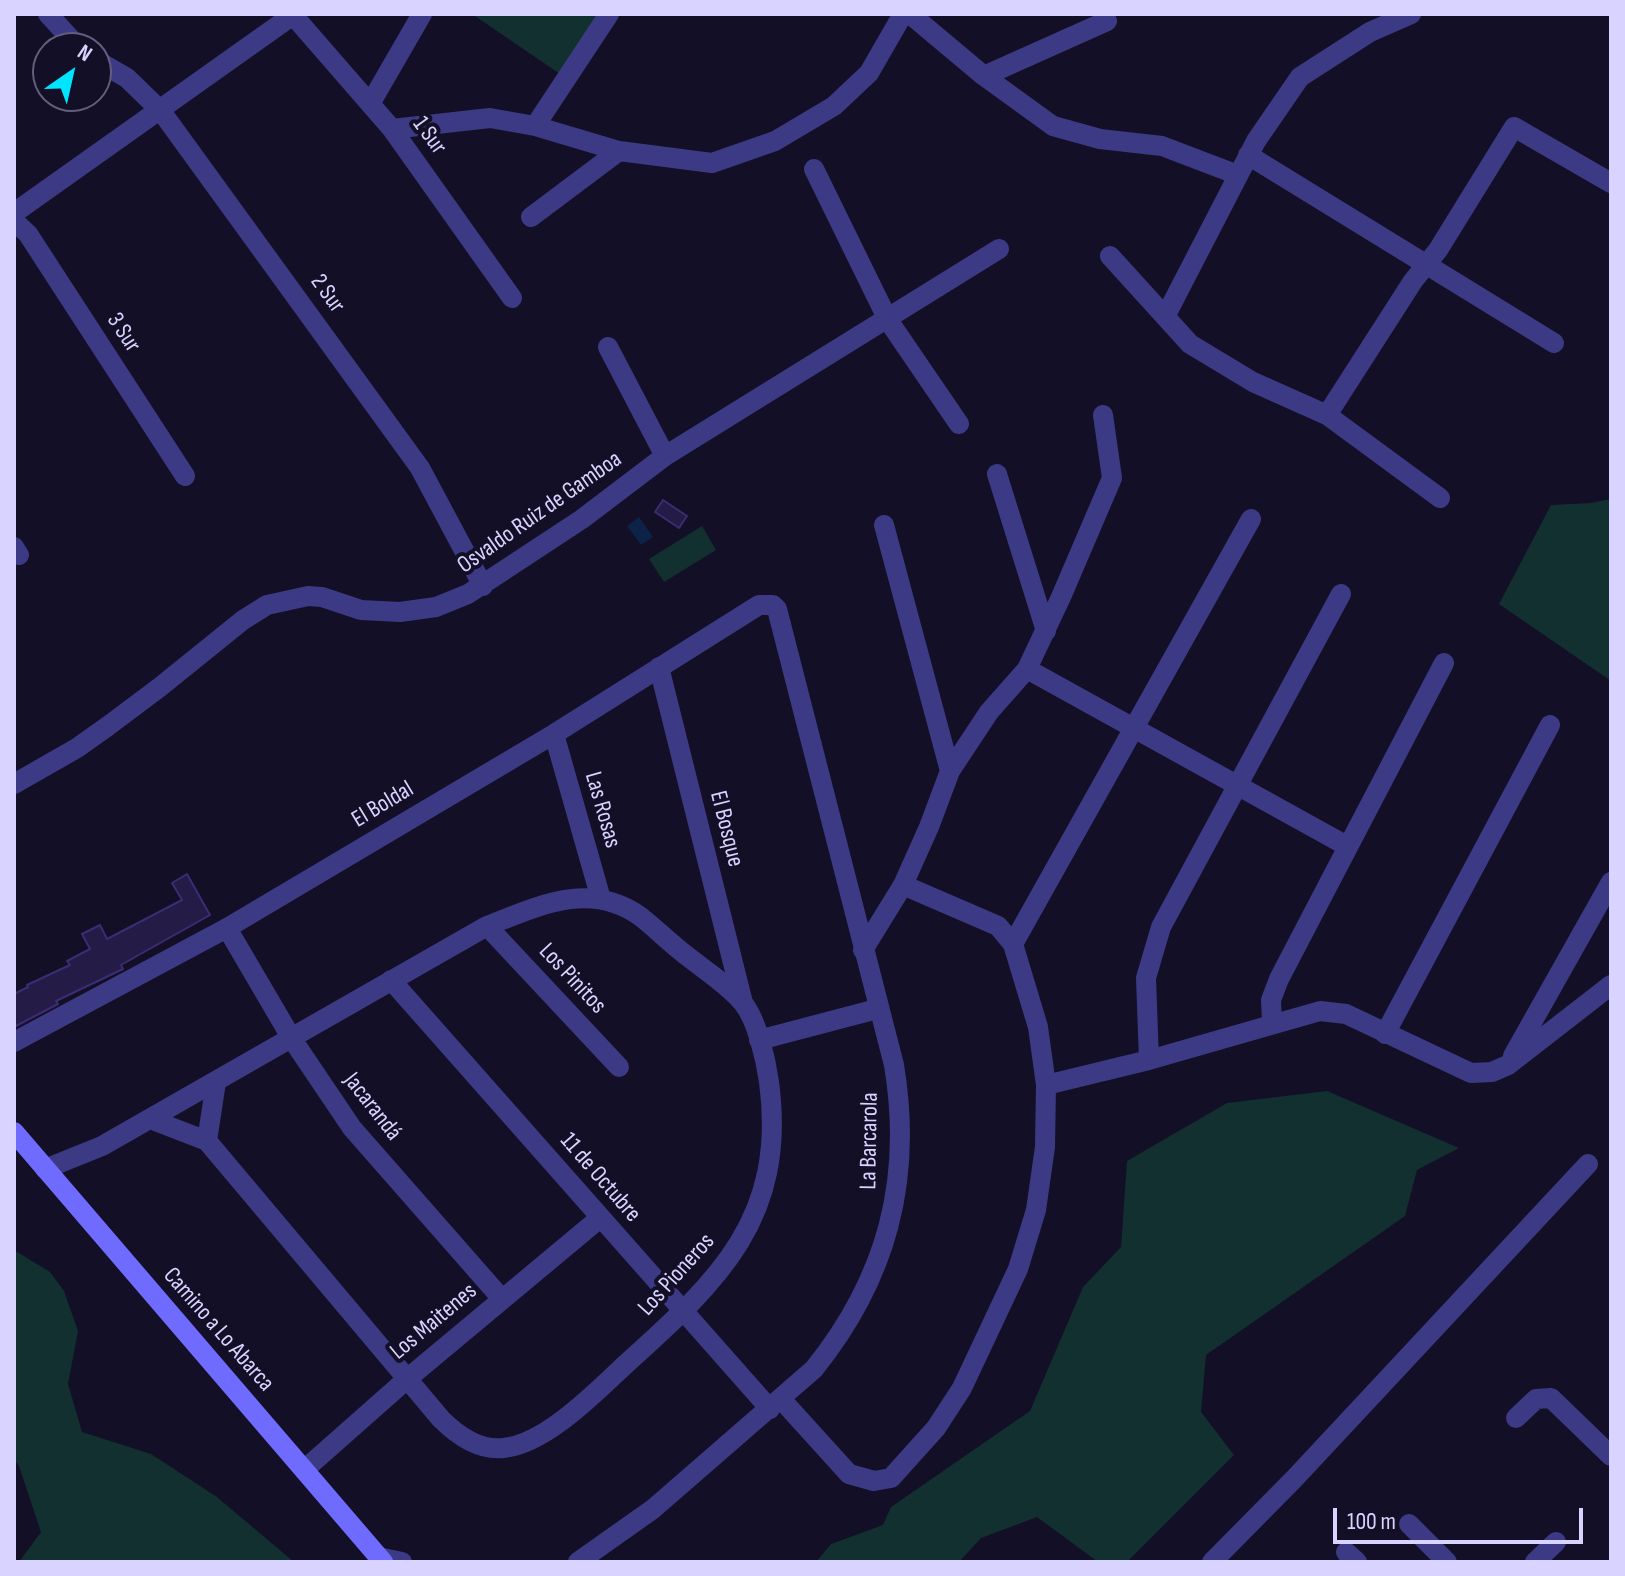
<!DOCTYPE html>
<html>
<head>
<meta charset="utf-8">
<style>
	body { margin:0 }
	#map { position:relative; width:1625px; height:1576px; overflow:hidden; background:#130f26; font-family:"Sofia Sans Condensed",sans-serif }
	canvas { display:block }
	.frame { position:absolute; inset:0; border:16px solid #d9d4ff; pointer-events:none }
	.north { position:absolute; left:32px; top:32px; width:80px; height:80px; box-sizing:border-box; background:#130f26; border:2px solid #625e7d; border-radius:50%; rotate:34deg; font-size:22px; font-weight:700; line-height:32px; text-align:center; color:#d9d4ff }
	.north::after { content:''; display:block; margin:auto; width:28px; height:36px; background:#00e5ff; clip-path:polygon(50% 0,100% 100%,50% 72%,0 100%) }
	.scale { position:absolute; left:1333px; top:1508px; width:250px; height:36px; box-sizing:border-box; border:4px solid #d9d4ff; border-top:0; padding-left:10px; font-size:24px; line-height:28px; white-space:nowrap; color:#d9d4ff; -webkit-text-stroke:6px #130f26; paint-order:stroke }
</style>
</head>
<body>
<div id="map">
<canvas width="1625" height="1576"></canvas>
<div class="frame"></div>
<div class="north">N</div>
<div class="scale">100 m</div>
</div>
<script>
const ctx = document.querySelector('canvas').getContext('2d');
ctx.lineJoin = 'round';
function fillPath(path, color) { ctx.fillStyle = color; ctx.fill(path, 'evenodd'); }
function stroke(path, color, width, dash) { ctx.strokeStyle = color; ctx.lineWidth = width; ctx.lineCap = dash ? 'butt' : 'round'; ctx.setLineDash(dash || []); ctx.stroke(path); }
function label(font, color, halo, rows, align = 'center') {
  ctx.font = font + ' "Sofia Sans Condensed",sans-serif'; ctx.lineWidth = 8; ctx.setLineDash([]); ctx.textBaseline = 'middle'; ctx.strokeStyle = halo; ctx.fillStyle = color; for (const [text, x, y, turn = 0] of rows) {
    ctx.save(); ctx.translate(x, y); ctx.rotate((+turn || 0) * Math.PI / 180); ctx.textAlign = isNaN(turn) ? turn : align; if (halo) ctx.strokeText(text, 0, 0); ctx.fillText(text, 0, 0); ctx.restore();
  }
}
fillPath(new Path2D(`
	M472,14H601L560,74Z
	M1611,499V681L1499,604L1551,505L1591,503Z
	M702,526L716,550L664,582L649,559Z
	M1327,1091L1459,1148L1417,1170L1405,1216L1206,1355L1201,1412L1234,1455L1127,1562H1098L1037,1517L981,1538L959,1562H816L831,1544L883,1525L891,1507L1030,1411L1083,1287L1121,1247L1127,1161L1227,1103Z
	M14,1250L50,1272L64,1291L78,1331L68,1384L82,1432L151,1454L217,1497L294,1562H19L41,1532L19,1466L14,1459Z`), '#12302f');
fillPath(new Path2D(`
	M639,517L653,537L641,545L627,526Z`), '#0c2248');
const building = new Path2D(`
	M663,500L687,516L679,528L655,512Z
	M187,874L210,915L121,965L123,969L56,1001L58,1004L14,1027V994L28,987L27,985L70,965L67,961L90,949L82,934L100,925L107,939L182,900L172,883Z`);
fillPath(building, '#241b47');
stroke(building, '#3b2d73', 2);
stroke(new Path2D(`
	M48,14L79,48
	M292,14L392,129L512,298
	M910,14L984,76L1053,126L1100,139L1162,146L1238,175
	M96,60L127,78L161,111L420,468L483,586
	M984,76L1107,21
	M370,104L422,14
	M535,126L609,14
	M392,129L490,118L535,126L619,151L712,163L775,141L834,106L869,73L903,14
	M1248,155L1554,343
	M814,169L888,320L959,424
	M14,213L293,15
	M531,217L619,151
	M14,221L28,234L185,476
	M1110,256L1190,344L1253,382L1327,415L1440,498
	M1166,315L1256,141L1300,77L1370,32L1411,14
	M608,347L665,456
	M1327,415L1413,281L1438,250L1514,127L1611,183
	M997,474L1046,631
	M884,525L950,771
	M14,547L19,555
	M659,667L743,1003
	M1027,669L1347,846
	M554,734L601,899
	M14,784L77,748L108,726L160,687L243,620L267,605L308,596L322,597L361,610L400,612L436,607L468,594L582,519L665,456L999,249
	M487,926L619,1067
	M227,928L292,1039L352,1128L502,1299
	M1013,944L1251,519
	M863,950L903,885L929,827L950,771L989,712L1027,669L1061,597L1112,478L1103,415
	M391,980L770,1409
	M1272,1023L1271,1000L1279,979L1444,663
	M1385,1034L1550,725
	M759,1040L877,1009
	M14,1042L227,928L554,734L759,605H773L777,609L894,1065C913,1180 887,1278 814,1369L653,1509L578,1562
	M1513,1056L1611,882
	M1149,1060L1146,978L1161,927L1341,594
	M1046,1085L1149,1060L1320,1011L1346,1014L1471,1073L1492,1072L1508,1065L1611,985
	M207,1141L216,1082
	M45,1169L102,1146L487,926C538,906 590,880 641,917C655,928 668,941 682,952C699,966 730,986 743,1003C757,1020 766,1060 769,1082C787,1218 719,1280 627,1363C597,1391 546,1444 504,1448C479,1451 458,1436 441,1419L207,1141L150,1119
	M781,1399L849,1474L874,1481L891,1478L936,1428L962,1388L1018,1269L1036,1210L1045,1147L1046,1085L1038,1027L1013,944L998,926L903,885
	M1516,1418L1536,1399L1551,1398L1611,1456
	M304,1470L407,1379L600,1218
	M1409,1524L1447,1562
	M1346,1552L1357,1562
	M378,1557L402,1562
	M1212,1562L1294,1479L1588,1164
	M1535,1562L1556,1542`), '#3d3a85', 20);
stroke(new Path2D(`
	M14,1132L383,1562`), '#6f6bff', 20);
label('24px', '#d9d4ff', '#130f26', [
	["1 Sur",429,136,54],
	["2 Sur",327,294,54],
	["3 Sur",123,333,57],
	["Osvaldo Ruiz de Gamboa",540,513,-35],
	["El Boldal",383,805,-31],
	["Las Rosas",602,810,74],
	["El Bosque",726,829,76],
	["Los Pinitos",572,979,47],
	["Jacarandá",372,1107,52],
	["La Barcarola",870,1141,-89],
	["11 de Octubre",600,1178,49],
	["Los Pioneros",677,1275,-48],
	["Los Maitenes",434,1322,-40],
	["Camino a Lo Abarca",218,1330,49]
]);
</script>
</body>
</html>
